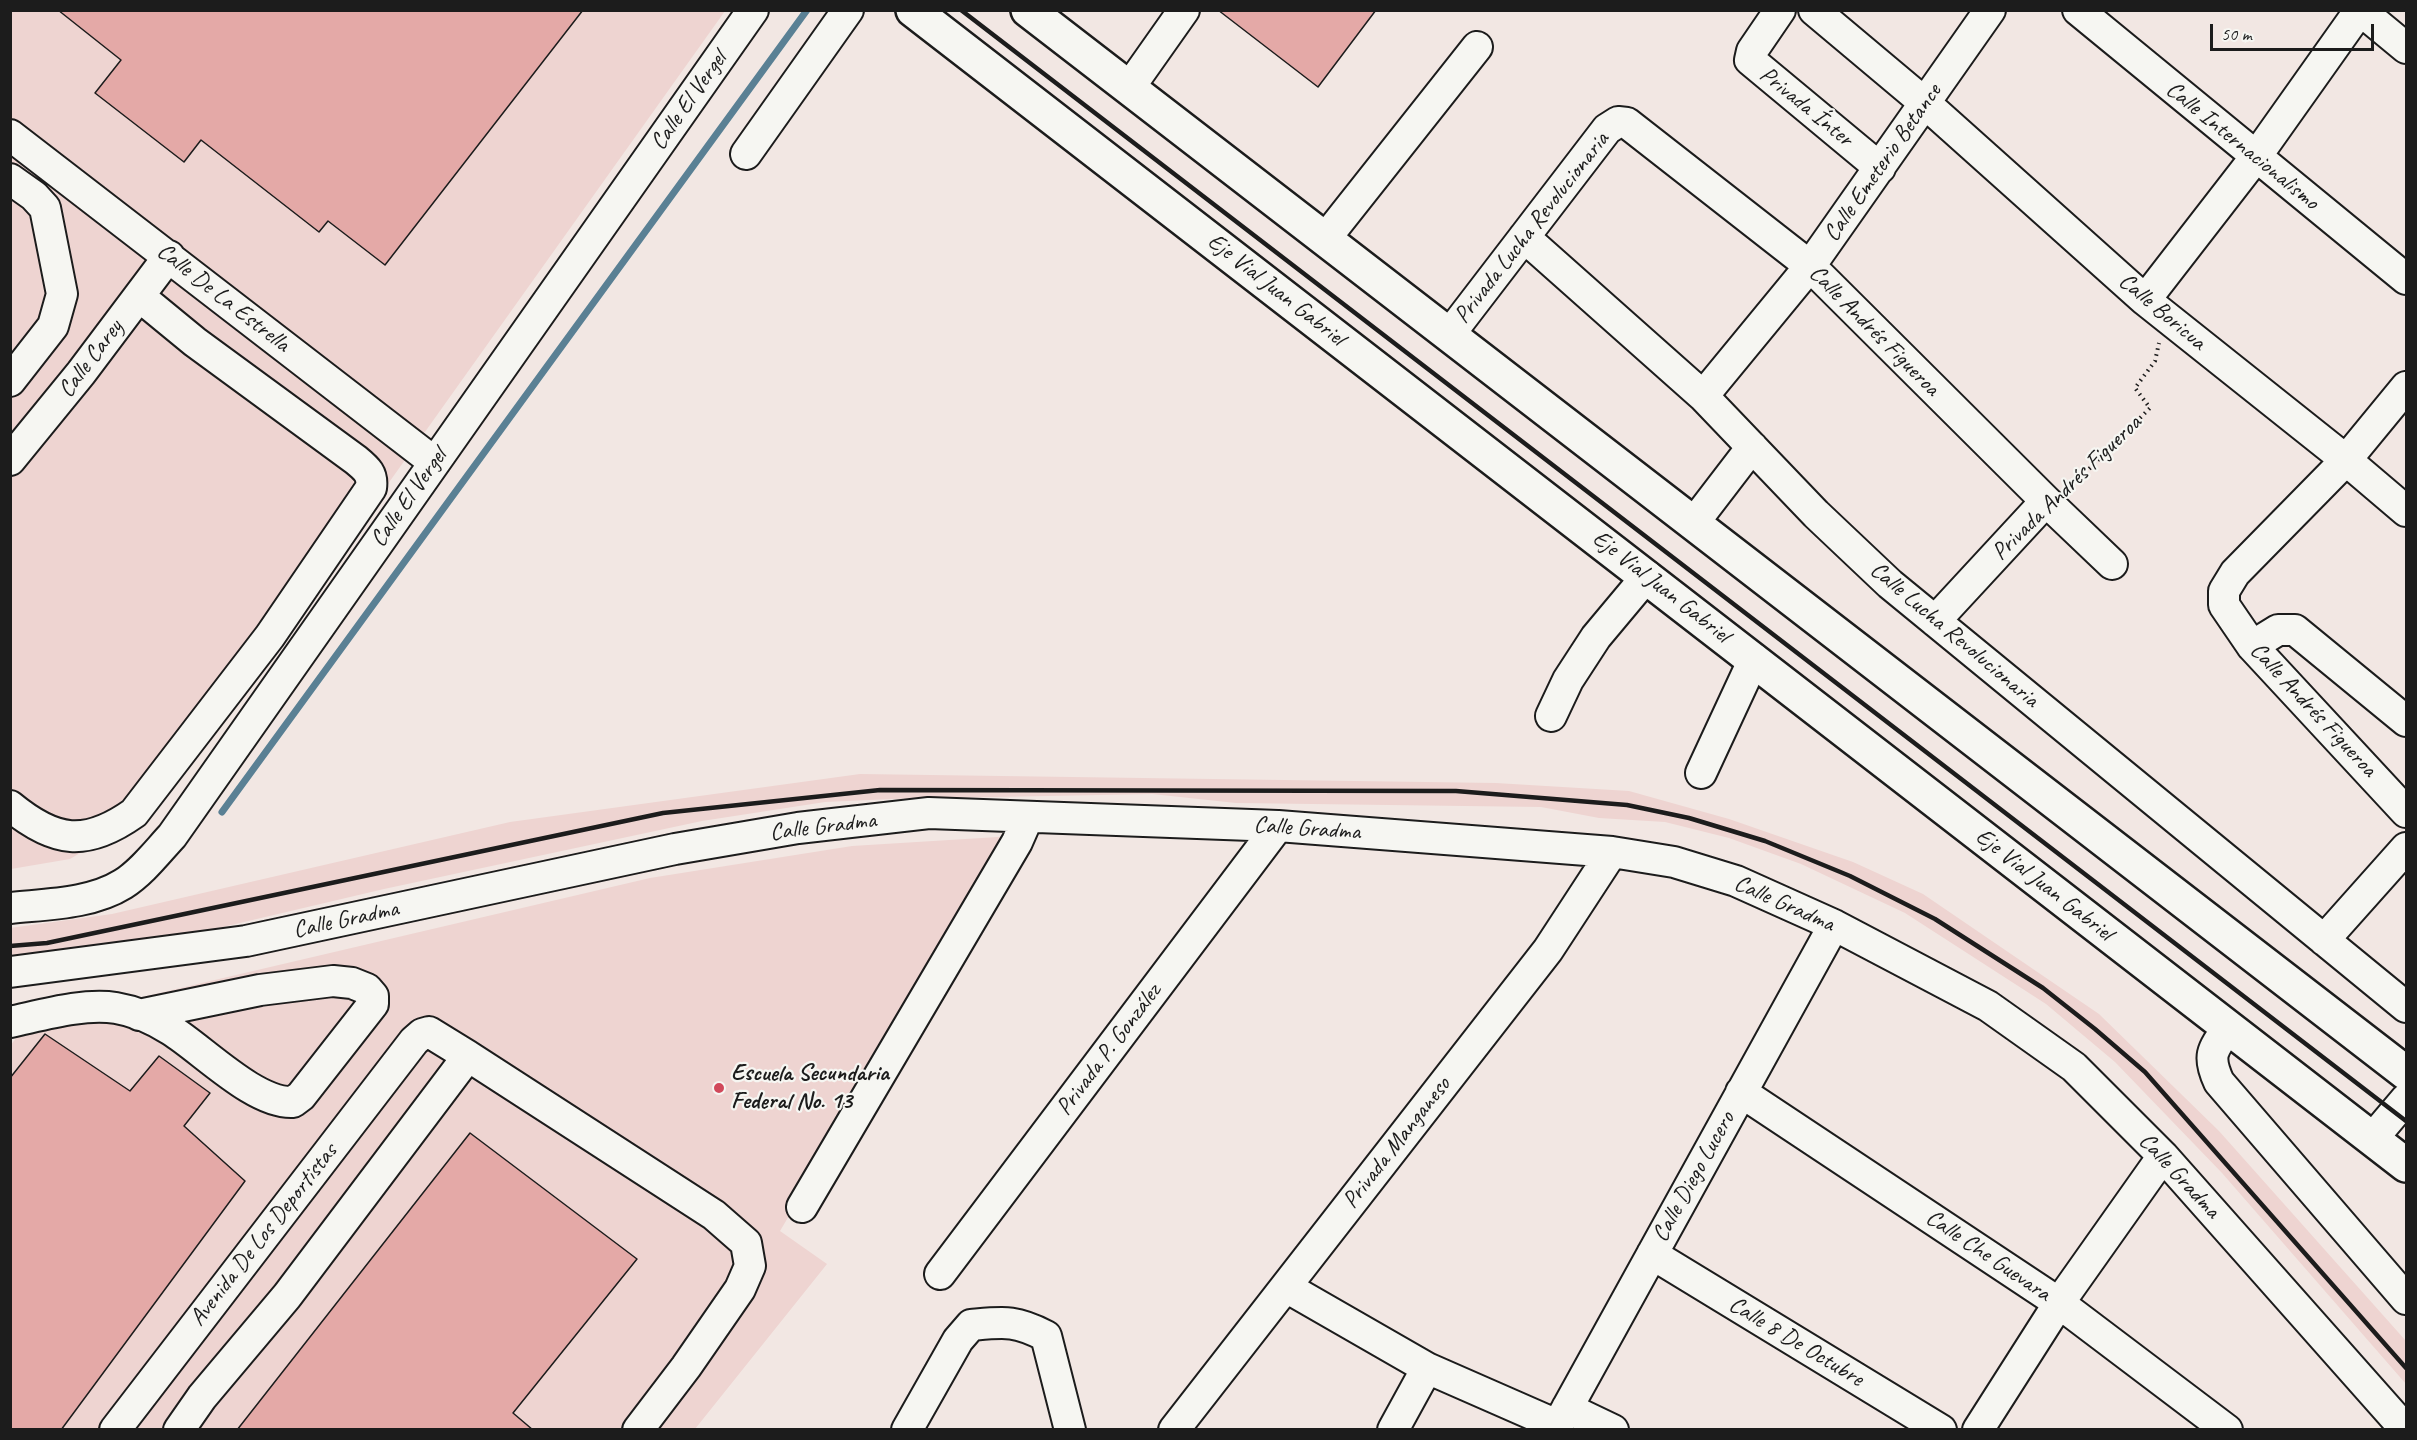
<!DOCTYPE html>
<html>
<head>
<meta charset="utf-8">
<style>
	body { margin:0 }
	#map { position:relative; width:2417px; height:1440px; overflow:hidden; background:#f2e7e3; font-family:Caveat,sans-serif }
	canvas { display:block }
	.frame { position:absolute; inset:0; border:12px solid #1c1c1c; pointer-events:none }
	.scale { position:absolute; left:2210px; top:24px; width:164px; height:27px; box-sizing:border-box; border:3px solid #1c1c1c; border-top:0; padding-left:8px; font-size:18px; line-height:21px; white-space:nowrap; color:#1c1c1c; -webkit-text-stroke:4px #f6f6f2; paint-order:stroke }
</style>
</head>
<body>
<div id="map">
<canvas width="2417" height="1440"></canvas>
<div class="frame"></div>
<div class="scale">50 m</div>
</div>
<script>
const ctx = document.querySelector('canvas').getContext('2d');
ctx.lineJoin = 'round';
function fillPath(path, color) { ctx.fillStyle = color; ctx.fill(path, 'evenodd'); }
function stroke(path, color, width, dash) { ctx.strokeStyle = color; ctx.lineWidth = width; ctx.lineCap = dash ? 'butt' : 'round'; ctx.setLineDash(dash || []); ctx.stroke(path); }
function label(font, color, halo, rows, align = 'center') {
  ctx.font = font + ' Caveat,sans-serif'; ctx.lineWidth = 4.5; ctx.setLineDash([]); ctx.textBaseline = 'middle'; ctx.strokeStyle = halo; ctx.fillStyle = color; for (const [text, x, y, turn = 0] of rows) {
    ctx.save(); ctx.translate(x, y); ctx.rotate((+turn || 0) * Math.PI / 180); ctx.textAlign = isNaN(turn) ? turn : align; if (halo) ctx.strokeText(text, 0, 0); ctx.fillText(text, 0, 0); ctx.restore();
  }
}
fillPath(new Path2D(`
	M11,11H725L246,683L148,813L70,859L11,869Z
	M860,774L1496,783L1629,791L1729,819L1853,862L1923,894L2099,1014L2219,1131L2406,1341V1384L2222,1173L2115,1062L2046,1004L1905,913L1801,864L1729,838L1665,822L1599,818L1541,807L1236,803L1152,794L891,799L825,802L702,821L384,889L172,939L11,960L10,928L112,914L510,822Z
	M1014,836L780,1231L827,1264L695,1429H11L10,1046L27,1024L650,878L852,846Z`), '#eed4d1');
stroke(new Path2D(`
	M222,812L807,10`), '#5a8094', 7);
const building = new Path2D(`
	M58,10H583L385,265L328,221L319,232L201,140L184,162L95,93L121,60Z
	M1218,10H1376L1318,87Z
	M45,1034L130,1091L159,1056L210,1093L184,1126L245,1181L61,1430H10V1078Z
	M470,1133L637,1259L513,1413L533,1430H237Z`);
fillPath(building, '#e4a9a7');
stroke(building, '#1c1c1c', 1.5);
const minor = new Path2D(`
	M1780,10L1752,51L1750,60L1880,168
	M1814,10L1926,104L2145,300L2346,460L2406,511
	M2078,10L2406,279
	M2360,10L2406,48
	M1129,88L1184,10
	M10,135L434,462
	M746,154L848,10
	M10,179L34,196L45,208L62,294L53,326L10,381
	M1524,237L1703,396L1816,514L1890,584L2406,1007
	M1325,239L1477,47
	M2145,300L2255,158L2360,10
	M1449,335L1607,129L1618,122L1627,123L1810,266L2046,501L2112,564
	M2406,387L2346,460L2235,573L2224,591V605L2252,646L2406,812
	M1703,396L1810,266L1990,10
	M10,460L81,373L169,256
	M1693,524L1752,447
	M1935,621L2046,501
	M2252,646L2278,630H2295L2406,721
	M1551,716L1568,680L1596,637L1647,576
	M1701,773L1754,659
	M10,806C55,843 86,847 134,813L270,636L371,488C373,474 367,469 356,460L195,342L139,296
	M10,908C47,904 91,904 123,884C142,872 157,852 172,836L753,10
	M2324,940L2406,848
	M10,972L246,941L675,849L798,828L929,813L1278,826L1612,852L1674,862L1736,881L1834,925L1988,1006L2074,1067L2163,1156L2406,1430
	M10,1022C43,1015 83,1003 116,1008C134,1011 155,1020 171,1030C203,1050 255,1104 293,1102L301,1096L373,1004V996L367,989L352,983L333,981L260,990L139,1015
	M2228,1028C2212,1050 2207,1056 2219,1082L2406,1299
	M468,1056L714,1215L746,1243L750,1266L740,1289L686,1367L638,1430
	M1741,1092L2059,1303L2227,1430
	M2373,1138L2406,1099
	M802,1207L1017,842L1028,817
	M1652,1254L1941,1430
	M940,1274L1278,826
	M1286,1287L1427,1368L1557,1425
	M1567,1408L1613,1430
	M115,1430L414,1041L422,1034L429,1032L468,1056L287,1296L202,1397L179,1430
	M907,1430L958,1340L971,1325C1005,1322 1015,1320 1046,1336L1070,1430
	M1174,1430L1548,950L1612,852
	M1393,1430L1427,1368
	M1555,1430L1834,925
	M1978,1430L2059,1303L2163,1156`);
const major = new Path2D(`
	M913,10L2406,1165
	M1028,10L2406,1073`);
stroke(minor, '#1c1c1c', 34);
stroke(major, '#1c1c1c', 38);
stroke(new Path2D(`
	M2068,490L2150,408L2135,388L2155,361L2159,343`), '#1c1c1c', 4, [1.5, 4.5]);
stroke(minor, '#f6f6f2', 30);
stroke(major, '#f6f6f2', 33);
stroke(new Path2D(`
	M961,10L2406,1121
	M10,946L47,943L663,813L880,790L1456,791L1627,805L1689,818L1765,841L1850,876L1935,919L2043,988L2095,1029L2145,1072L2406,1368`), '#1c1c1c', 4.5);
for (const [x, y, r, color] of [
	[719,1088,6,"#d1495b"]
]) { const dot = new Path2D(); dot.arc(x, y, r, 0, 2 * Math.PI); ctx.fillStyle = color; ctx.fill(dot); stroke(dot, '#f6f6f2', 2); }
label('24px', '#1c1c1c', '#f6f6f2', [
	["Calle El Vergel",689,101,-55],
	["Privada Ínter",1806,107,39],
	["Calle Internacionalismo",2242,146,39],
	["Calle Emeterio Betance",1883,163,-55],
	["Privada Lucha Revolucionaria",1532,228,-52],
	["Eje Vial Juan Gabriel",1276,290,38],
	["Calle De La Estrella",223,298,38],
	["Calle Boricua",2162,312,40],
	["Calle Andrés Figueroa",1874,331,45],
	["Calle Carey",91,359,-53],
	["Privada Andrés Figueroa",2067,488,-44],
	["Calle El Vergel",409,498,-55],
	["Eje Vial Juan Gabriel",1661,587,38],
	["Calle Lucha Revolucionaria",1954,635,40],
	["Calle Andrés Figueroa",2313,710,47],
	["Calle Gradma",823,827,-7],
	["Calle Gradma",1307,829,4],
	["Eje Vial Juan Gabriel",2044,885,38],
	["Calle Gradma",1784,904,24],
	["Calle Gradma",346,920,-12],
	["Privada P. González",1109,1050,-53],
	["Privada Manganeso",1397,1143,-52],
	["Calle Gradma",2179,1176,47],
	["Calle Diego Lucero",1694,1177,-61],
	["Avenida De Los Deportistas",264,1235,-52],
	["Calle Che Guevara",1988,1256,34],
	["Calle 8 De Octubre",1796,1342,31]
]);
label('bold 24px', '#1c1c1c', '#f6f6f2', [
	["Escuela Secundaria",731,1074],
	["Federal No. 13",731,1102]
], 'left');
</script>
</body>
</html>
